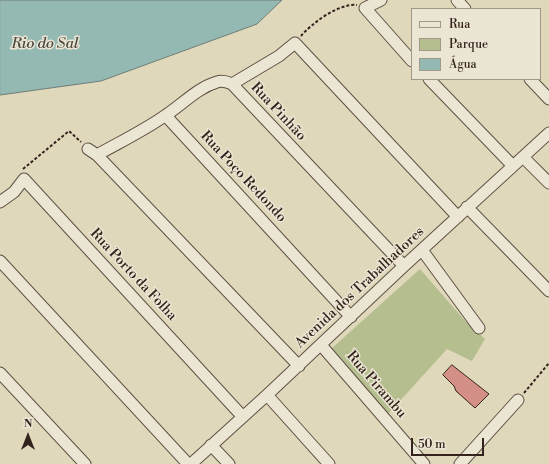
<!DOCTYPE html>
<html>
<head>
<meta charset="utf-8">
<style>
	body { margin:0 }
	#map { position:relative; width:549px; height:464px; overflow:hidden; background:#e0d8bb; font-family:"Libre Bodoni",serif }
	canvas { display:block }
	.legend { position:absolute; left:411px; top:8px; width:130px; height:72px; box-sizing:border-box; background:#ebe6d3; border:1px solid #a2988a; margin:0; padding:5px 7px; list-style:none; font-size:12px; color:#34231d }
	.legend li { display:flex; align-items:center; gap:8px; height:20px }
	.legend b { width:20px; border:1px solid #a2988a }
	.north { position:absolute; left:8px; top:416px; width:40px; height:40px; -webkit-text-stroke:3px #ebe6d3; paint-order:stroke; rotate:0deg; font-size:11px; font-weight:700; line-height:16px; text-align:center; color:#34231d }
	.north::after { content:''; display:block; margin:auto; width:14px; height:18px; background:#34231d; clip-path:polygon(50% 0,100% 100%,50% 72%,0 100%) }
	.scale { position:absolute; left:411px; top:438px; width:73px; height:18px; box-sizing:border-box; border:2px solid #34231d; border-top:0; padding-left:5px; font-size:12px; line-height:14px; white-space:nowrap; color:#34231d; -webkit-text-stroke:3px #ebe6d3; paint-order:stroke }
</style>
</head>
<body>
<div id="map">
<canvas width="549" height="464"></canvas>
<ul class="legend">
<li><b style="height:5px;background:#ebe6d3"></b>Rua</li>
<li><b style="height:11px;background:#b5be8e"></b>Parque</li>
<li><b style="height:11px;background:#94b9b3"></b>Água</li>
</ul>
<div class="north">N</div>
<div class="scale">50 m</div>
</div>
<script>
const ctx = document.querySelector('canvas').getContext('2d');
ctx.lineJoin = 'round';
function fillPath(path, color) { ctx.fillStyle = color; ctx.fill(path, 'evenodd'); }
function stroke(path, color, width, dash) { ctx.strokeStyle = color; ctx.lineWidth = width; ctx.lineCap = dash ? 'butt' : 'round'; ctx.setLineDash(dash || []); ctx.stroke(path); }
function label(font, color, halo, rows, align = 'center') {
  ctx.font = font + ' "Libre Bodoni",serif'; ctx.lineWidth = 3; ctx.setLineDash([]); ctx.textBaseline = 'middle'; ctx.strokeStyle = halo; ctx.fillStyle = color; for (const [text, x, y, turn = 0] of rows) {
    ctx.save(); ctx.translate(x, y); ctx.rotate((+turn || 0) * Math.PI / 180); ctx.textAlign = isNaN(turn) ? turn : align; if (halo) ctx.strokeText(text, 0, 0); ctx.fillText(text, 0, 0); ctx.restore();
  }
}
fillPath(new Path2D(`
	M420,269L466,322L485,339L472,361L447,349L388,414L331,349Z`), '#b5be8e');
const water = new Path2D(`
	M0,0H282L257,24L101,81L0,95Z`);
fillPath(water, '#94b9b3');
stroke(water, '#6e7d77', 1);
const building = new Path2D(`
	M452,365L489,394L475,408L456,391L454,386L443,375Z`);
fillPath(building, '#d48f87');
stroke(building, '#34231d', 1);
const minor = new Path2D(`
	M381,0L365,8L412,61
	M457,0L465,9
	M429,79L513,166
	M530,79L549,99
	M232,84L279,56L295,43L458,217
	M166,116L351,317
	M88,149L97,155L299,366
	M97,155C120,142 145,130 166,115C183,104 197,88 217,82C222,80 227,82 232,84L404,266
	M523,157L549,183
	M0,202L14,192L24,179L243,417
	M467,207L549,291
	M422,250L479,328
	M0,261L188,464
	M321,345L424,464
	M0,373L85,464
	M267,395L329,464
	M211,445L229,464
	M191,464L267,395L404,266L549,133
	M460,464L518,400`);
stroke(minor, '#5f5044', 13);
stroke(new Path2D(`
	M301,36C312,23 339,3 357,5
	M23,169L69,131L81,142
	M524,393L549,363`), '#34231d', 2, [3, 2]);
stroke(minor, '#ebe6d3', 11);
label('14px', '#34231d', '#ebe6d3', [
	["Rua Pinhão",278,112,47],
	["Rua Poço Redondo",243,177,47],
	["Rua Porto da Folha",133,275,47],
	["Avenida dos Trabalhadores",360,288,-43],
	["Rua Pirambu",376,385,49]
]);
label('italic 15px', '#4c4842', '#ebe6d3', [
	["Rio do Sal",45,44]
]);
</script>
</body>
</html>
